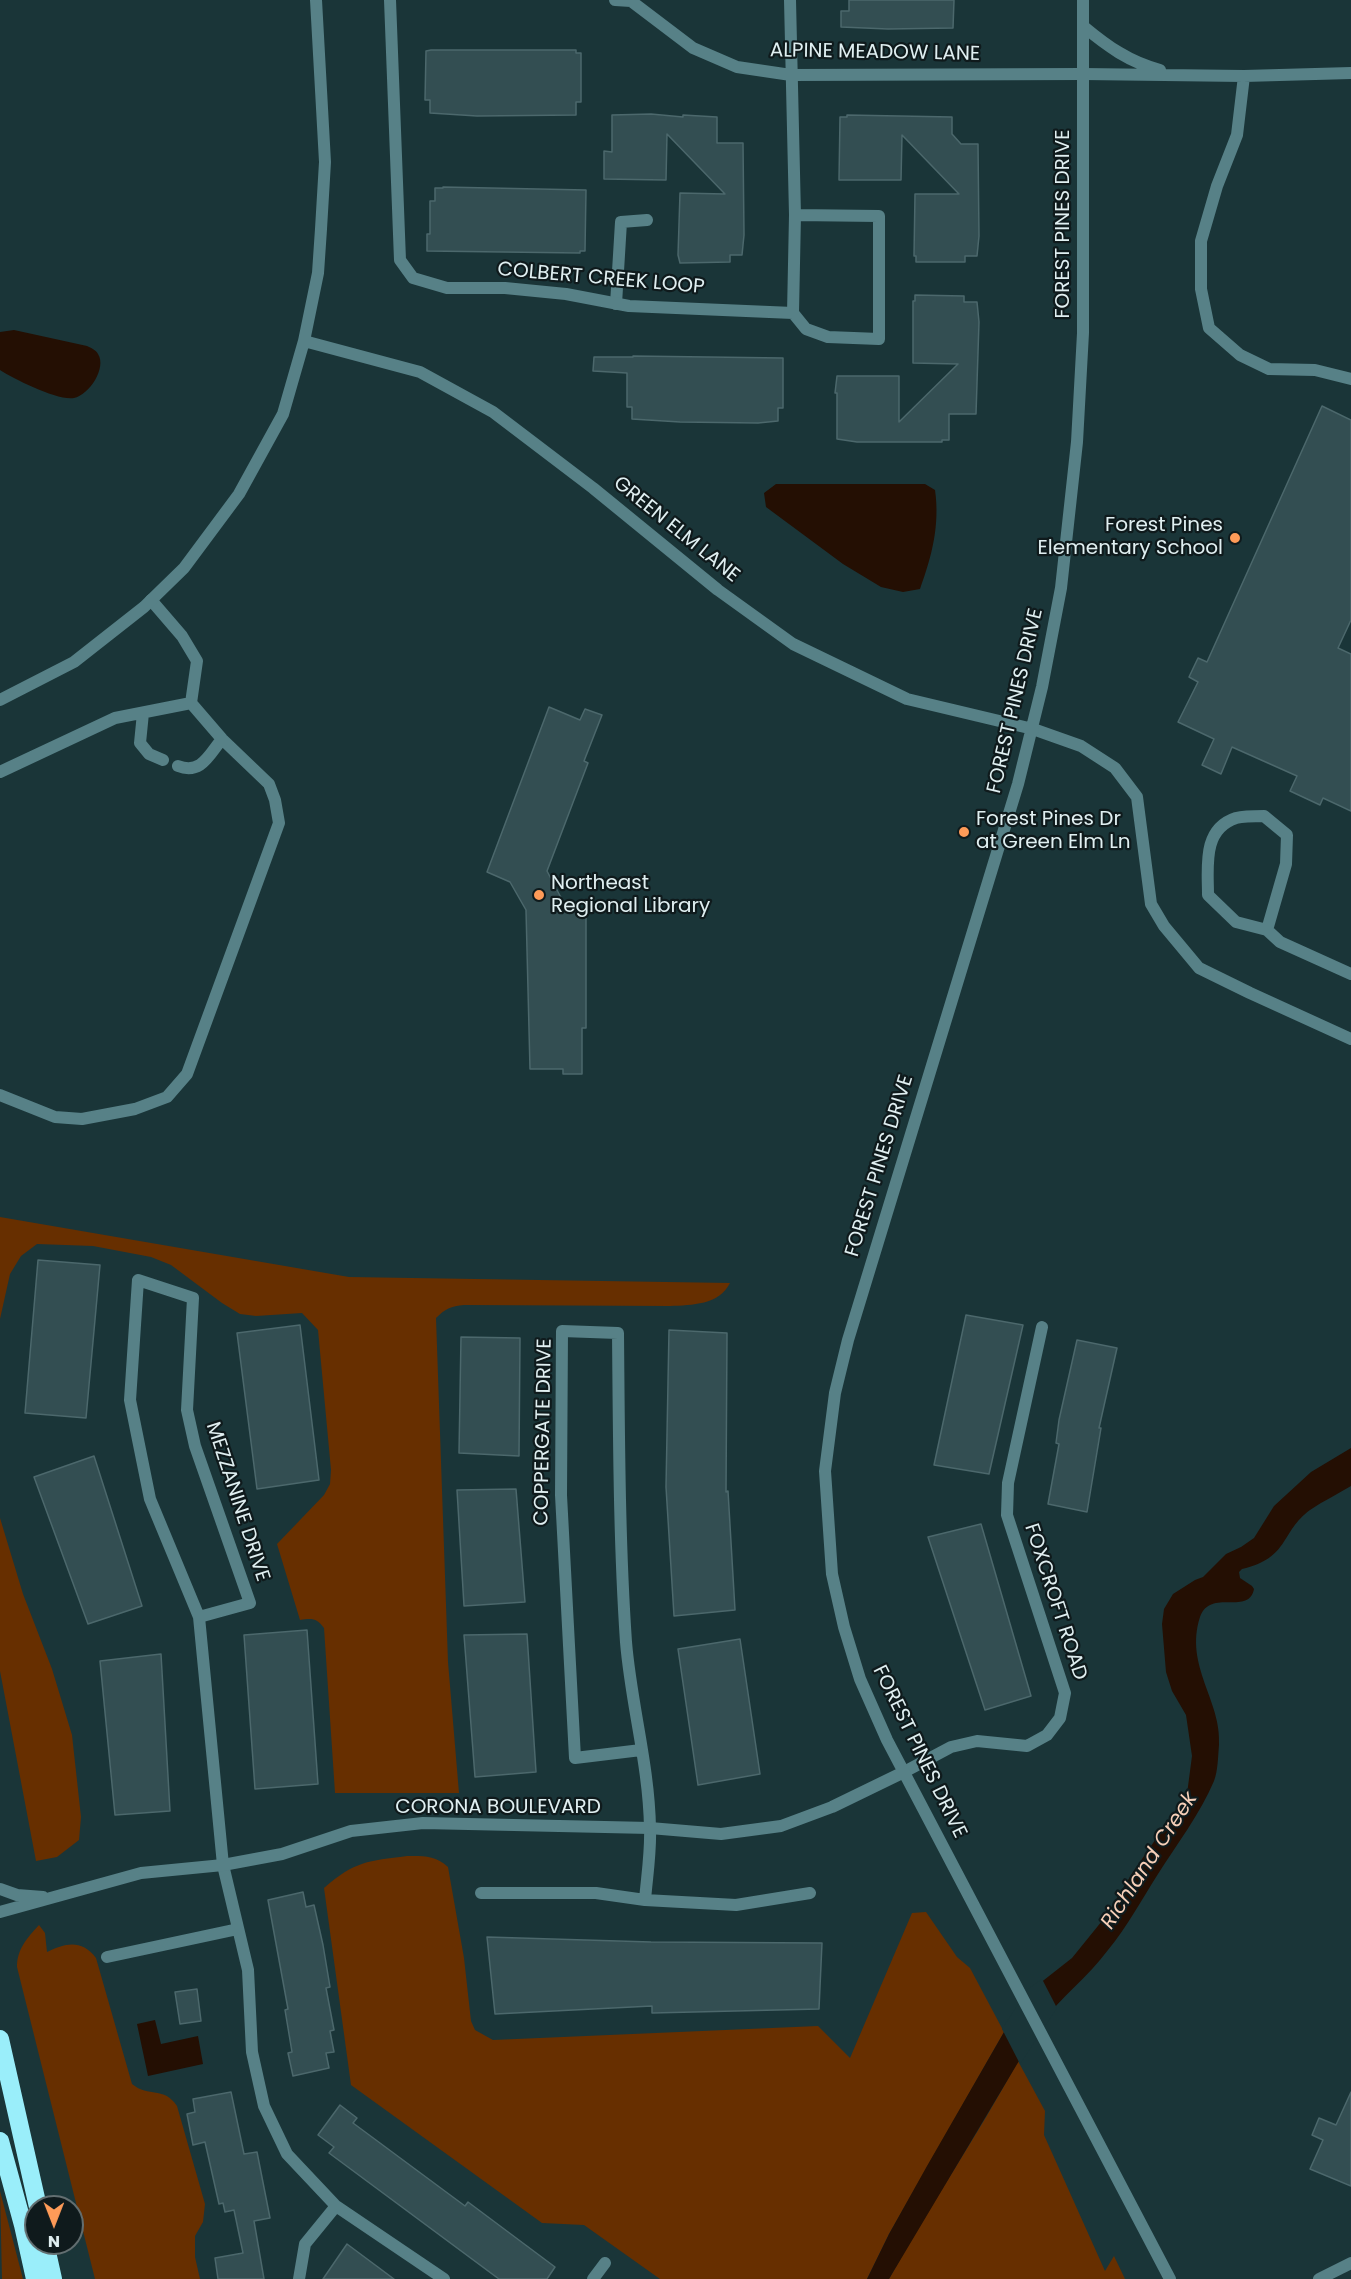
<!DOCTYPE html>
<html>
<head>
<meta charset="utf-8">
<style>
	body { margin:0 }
	#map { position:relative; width:1351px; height:2279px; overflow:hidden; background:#1a3538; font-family:Poppins,sans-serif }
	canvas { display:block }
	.north { position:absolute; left:24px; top:2195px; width:60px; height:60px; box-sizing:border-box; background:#0f1a1c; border:2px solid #636f71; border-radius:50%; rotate:180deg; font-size:16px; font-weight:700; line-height:24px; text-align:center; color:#e0eff1 }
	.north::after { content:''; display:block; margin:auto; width:21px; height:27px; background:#fe9b58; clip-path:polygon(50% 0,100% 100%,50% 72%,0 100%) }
</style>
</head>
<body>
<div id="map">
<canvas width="1351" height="2279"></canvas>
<div class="north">N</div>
</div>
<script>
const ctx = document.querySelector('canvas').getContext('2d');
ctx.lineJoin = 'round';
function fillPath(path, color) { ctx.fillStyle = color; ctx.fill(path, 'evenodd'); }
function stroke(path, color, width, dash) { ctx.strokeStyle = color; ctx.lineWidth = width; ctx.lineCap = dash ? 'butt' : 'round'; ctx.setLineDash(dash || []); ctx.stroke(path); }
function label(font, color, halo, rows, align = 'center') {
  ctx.font = font + ' Poppins,sans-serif'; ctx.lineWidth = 4.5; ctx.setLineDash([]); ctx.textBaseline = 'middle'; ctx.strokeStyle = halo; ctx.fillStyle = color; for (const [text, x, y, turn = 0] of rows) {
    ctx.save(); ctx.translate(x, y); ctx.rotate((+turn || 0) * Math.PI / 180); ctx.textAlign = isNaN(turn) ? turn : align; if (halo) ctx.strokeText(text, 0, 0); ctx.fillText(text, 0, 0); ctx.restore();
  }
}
fillPath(new Path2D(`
	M0,1217L349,1277L730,1283C719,1305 692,1305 670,1306L464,1305C451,1306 445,1309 436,1318L448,1662L459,1793H335L324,1628C317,1618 312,1618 300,1620L277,1544L324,1495L330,1484L331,1470L318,1330L302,1313L256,1316L240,1314L222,1303L171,1265L151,1257L93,1246L37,1244L21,1256L10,1274L0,1319Z
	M0,1518L23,1594L52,1669L72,1735L81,1817L79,1840L57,1857L36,1861L0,1671Z
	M407,1856C423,1856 435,1855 448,1867L464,1958L471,2021L475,2030L493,2040L818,2026L850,2058L912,1913L926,1912L957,1957L970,1968L1004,2032L889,2234L867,2279H660L584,2225L542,2223L351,2085L324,1888C355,1861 368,1861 407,1856Z
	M39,1925L45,1933L47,1952C65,1943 82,1939 96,1958L132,2084C149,2098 164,2086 177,2106L205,2204L203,2222L195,2236V2257L200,2279H95L17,1967C17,1949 27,1938 39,1925Z
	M1018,2061L1045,2111L1044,2135L1105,2271L1114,2256L1125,2279H889C930,2205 978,2135 1018,2061Z
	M0,2191L23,2279H2Z`), '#672f00');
fillPath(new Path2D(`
	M14,330L87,346C91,348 96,350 98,354C107,368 89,395 74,398C58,401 14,379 0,370V332Z
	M776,484H925L935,490C940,525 932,556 920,589L903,592L881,587L843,564L766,507L764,493Z
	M1351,1448V1486C1338,1494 1323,1501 1310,1510C1280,1532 1290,1558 1242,1569L1239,1572L1240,1578L1252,1586L1254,1589C1249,1616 1210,1588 1200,1617C1184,1666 1222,1701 1219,1745C1218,1756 1218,1771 1214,1781C1200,1814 1177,1844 1158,1874C1142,1899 1127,1927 1108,1950C1088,1977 1061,1997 1041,2024L889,2279H867L889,2234L927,2166L1004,2032L1030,1991L1072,1958L1106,1916L1133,1872L1187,1794L1192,1756L1186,1715L1172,1691L1166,1672L1162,1624L1164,1609L1173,1594L1195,1580L1203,1577L1226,1554L1241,1547L1254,1538L1274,1506L1311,1472Z
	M155,2020L161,2044L198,2036L203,2064L148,2076L137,2024Z`), '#240f03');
fillPath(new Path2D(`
	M1042,1979L1057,2008L1020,2064L1002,2029L1028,1989Z`), '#1a3538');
const building = new Path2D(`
	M849,0H954L953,28L888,29L841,27V11H849Z
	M431,50H576V53H581V102H576V115L477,116L430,113V100H425L426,51Z
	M651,114L683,117V115L717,117V143H743L744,235L742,255H730V262L680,263L678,255L680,193L725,194L667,134L666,180L604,179V151L612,152V115Z
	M847,115L952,117V134L961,144H978L979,236L977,256H965V262H916V256H914L915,194H959L902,135L901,180H839L840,117H847Z
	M443,187L586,190L585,251H580V253L427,251V234H430V201H435V188H443Z
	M915,295L964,296V302H977L979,322L976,414H949V440H942V442H857L837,439V393H835L837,376H899V422L958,364L913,363V301H915Z
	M633,356L783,358V408H778V421L758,423L680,422L632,419V407H627V373L593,371L594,357H633Z
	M1322,406L1351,420V620L1338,648L1351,654V811L1323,798L1320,805L1290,791L1297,776L1232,747L1221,774L1202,765L1214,739L1178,722L1198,682L1189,677L1198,658L1207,662Z
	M549,707L580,720L585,709L602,715L584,761L588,763L547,871L567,909H586V1028H582V1074H563V1069H530L526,910L510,882L487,872Z
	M38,1260L100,1265L86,1418L25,1413Z
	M966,1315L1023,1325L989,1474L934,1465Z
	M300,1325L319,1480L257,1489L237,1333Z
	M669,1330L727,1333L726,1492L728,1491L735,1610L674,1616L666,1487Z
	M461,1337L520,1338L519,1456L459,1453Z
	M1077,1340L1117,1348L1099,1428H1101L1087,1512L1048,1504L1059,1444L1056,1443L1059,1420Z
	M94,1456L142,1606L88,1624L34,1477Z
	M516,1489L525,1602L464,1606L457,1490Z
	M981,1524L1031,1696L985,1710L928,1537Z
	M307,1630L318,1784L255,1789L244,1635Z
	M527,1634L536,1772L475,1777L464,1635Z
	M740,1639L760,1774L698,1785L678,1649Z
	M161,1654L170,1811L115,1815L100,1661Z
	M303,1892L306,1907L314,1905L323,1945L330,1987L326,1988L334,2030L330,2031L334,2052L326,2053L329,2068L293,2076L288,2053L292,2052L285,2010L288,2009L268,1900Z
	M487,1937L651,1942L822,1943L819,2009L652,2013V2006L495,2014Z
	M197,1989L201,2021L180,2024L175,1992Z
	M231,2092L244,2154L257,2152L270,2218L254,2221L264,2279H218L215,2258L243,2253L234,2210L225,2212L223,2203L219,2204L205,2142L193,2145L187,2114L195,2112L193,2099Z
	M1351,2092V2186L1310,2169L1323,2140L1312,2135L1319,2118L1336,2125Z
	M340,2105L357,2118L353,2123L465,2206L468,2202L555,2267L547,2279H499L329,2153L334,2147L318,2135Z
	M347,2244L394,2279H323Z`);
fillPath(building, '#334e52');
stroke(building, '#4c686c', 1.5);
stroke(new Path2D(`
	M1083,26C1107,46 1129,62 1160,70
	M1083,74L1244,76L1351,73
	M1244,76L1237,135L1217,186L1201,241V289L1209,328L1240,355L1269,369L1315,370L1351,379
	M616,304L621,222L647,220
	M143,713L140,743L149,754L163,760
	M1033,729L1081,746L1115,768L1137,797L1151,904L1164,926L1199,968L1250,993L1351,1039
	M178,766C201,775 209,755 222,739
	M0,772L115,718L191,703
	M1267,930L1286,864L1287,835L1264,816C1255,816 1244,816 1236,818C1202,829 1208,867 1208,895L1236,922L1267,930L1280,942L1351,974
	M0,1095L55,1117L82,1119L135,1109L167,1097L187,1074L279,823L275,800L269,784L222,739L191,703L197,661L182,636L151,600`), '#578187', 12);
stroke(new Path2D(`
	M390,0L400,260L413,278L447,288H505L566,294L629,306L793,313L795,215L790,0
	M615,0L631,1L693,48L737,67L791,75L1083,74
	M793,313L806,329L828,337L879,339V216L795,215
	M199,1617L250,1603L195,1446L187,1410L193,1298L138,1280L130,1400L150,1499L199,1617L223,1865L248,1970L252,2052L264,2106L287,2154L336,2206L444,2279
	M641,1750L575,1758L561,1495L562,1331L618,1333C619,1436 619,1539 626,1642C631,1704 649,1765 650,1828C651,1852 647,1876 645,1900
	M904,1772L951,1747L977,1741L1027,1746L1047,1735L1060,1718L1065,1693L1007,1515L1008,1483L1042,1327
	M481,1893H596L645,1900L736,1905L810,1893
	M107,1957L238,1929
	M299,2279L305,2244L336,2206
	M593,2279L605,2263
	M1319,2279L1351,2263`), '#578187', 12);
stroke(new Path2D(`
	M1083,0V333L1077,442L1061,588L1042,687L1018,784L848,1340L835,1393L825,1471L832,1574L844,1627L860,1679L887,1740L1170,2279
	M304,341L420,372L493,412L593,488L718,590L793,644L907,699L1033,729
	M0,700L74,662L144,607L184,568L239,494L283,414L304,341L318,273L321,229L325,162L316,0
	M0,1889L17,1895L43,1897
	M0,1912L141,1873L223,1865L282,1854L351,1831L423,1823L650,1828L721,1834L781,1826L832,1807L904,1772`), '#578187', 12);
stroke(new Path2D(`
	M0,2039L38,2207
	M0,2141L23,2225L35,2279
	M45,2243L53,2279`), '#9aeefa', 18);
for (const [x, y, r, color] of [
	[1235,538,6,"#fe9b58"],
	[964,832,6,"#fe9b58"],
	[539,895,6,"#fe9b58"]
]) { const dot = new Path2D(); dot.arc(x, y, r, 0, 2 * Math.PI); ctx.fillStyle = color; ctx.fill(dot); stroke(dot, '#0f1a1c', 2); }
label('20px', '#e0eff1', '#0f1a1c', [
	["ALPINE MEADOW LANE",875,53,1],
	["FOREST PINES DRIVE",1064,224,-90],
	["COLBERT CREEK LOOP",601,279,5],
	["GREEN ELM LANE",676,530,39],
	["FOREST PINES DRIVE",1016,701,-77],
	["FOREST PINES DRIVE",880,1166,-73],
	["COPPERGATE DRIVE",544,1432,-89],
	["MEZZANINE DRIVE",237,1502,72],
	["FOXCROFT ROAD",1055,1602,72],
	["FOREST PINES DRIVE",919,1752,64],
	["CORONA BOULEVARD",498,1808]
]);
label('20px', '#e0eff1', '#0f1a1c', [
	["Forest Pines",1223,526,"right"],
	["Elementary School",1223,549,"right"],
	["Forest Pines Dr",976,820],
	["at Green Elm Ln",976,843],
	["Northeast",551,884],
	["Regional Library",551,907]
], 'left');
label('italic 21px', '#f6cfb8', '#0f1a1c', [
	["Richland Creek",1150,1861,-57]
]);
</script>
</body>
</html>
